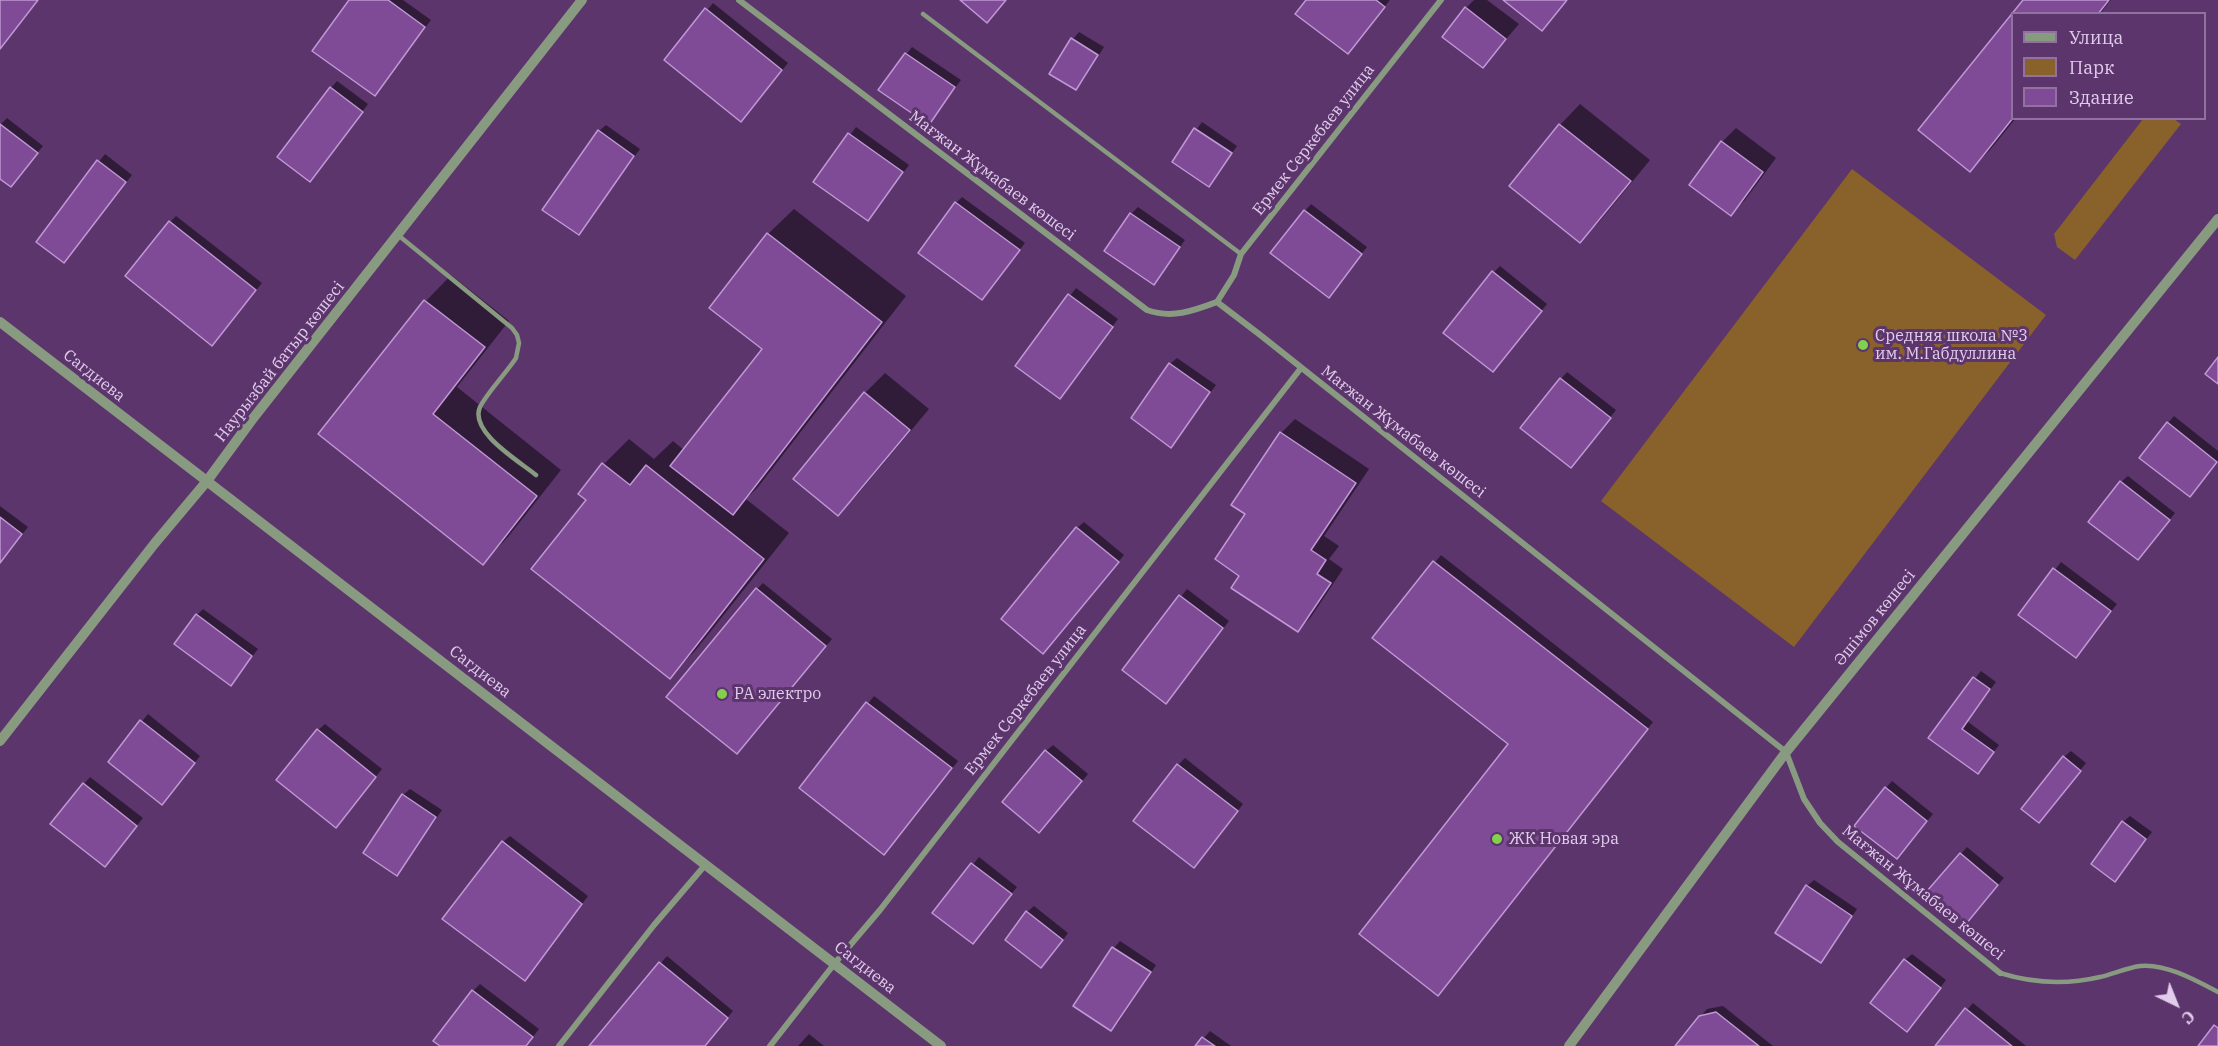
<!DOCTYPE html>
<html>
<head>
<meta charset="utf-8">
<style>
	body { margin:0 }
	#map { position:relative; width:2218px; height:1046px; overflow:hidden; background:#5b356c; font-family:"IBM Plex Serif",serif }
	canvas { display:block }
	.legend { position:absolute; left:2011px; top:12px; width:195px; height:108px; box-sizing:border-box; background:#5b356c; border:2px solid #91719f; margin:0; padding:8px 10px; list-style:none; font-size:18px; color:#e2ccec }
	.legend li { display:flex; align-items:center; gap:12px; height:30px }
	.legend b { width:30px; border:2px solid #91719f }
	.north { position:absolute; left:2146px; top:974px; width:60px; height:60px; -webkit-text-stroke:4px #5b356c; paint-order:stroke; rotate:137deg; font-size:16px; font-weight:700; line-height:24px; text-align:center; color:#e2ccec }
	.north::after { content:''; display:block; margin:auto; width:21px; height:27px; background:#e2ccec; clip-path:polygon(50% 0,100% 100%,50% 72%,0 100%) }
</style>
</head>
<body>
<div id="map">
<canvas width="2218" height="1046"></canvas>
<ul class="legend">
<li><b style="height:8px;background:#889a7f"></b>Улица</li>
<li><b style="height:16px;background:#88622a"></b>Парк</li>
<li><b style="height:16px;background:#7f4b96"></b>Здание</li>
</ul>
<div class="north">С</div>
</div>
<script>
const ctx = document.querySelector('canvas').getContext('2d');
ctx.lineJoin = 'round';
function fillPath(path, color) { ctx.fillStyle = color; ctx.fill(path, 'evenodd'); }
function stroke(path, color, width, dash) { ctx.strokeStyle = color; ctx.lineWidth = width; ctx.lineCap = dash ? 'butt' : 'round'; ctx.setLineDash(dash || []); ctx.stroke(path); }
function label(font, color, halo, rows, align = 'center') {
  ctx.font = font + ' "IBM Plex Serif",serif'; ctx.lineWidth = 6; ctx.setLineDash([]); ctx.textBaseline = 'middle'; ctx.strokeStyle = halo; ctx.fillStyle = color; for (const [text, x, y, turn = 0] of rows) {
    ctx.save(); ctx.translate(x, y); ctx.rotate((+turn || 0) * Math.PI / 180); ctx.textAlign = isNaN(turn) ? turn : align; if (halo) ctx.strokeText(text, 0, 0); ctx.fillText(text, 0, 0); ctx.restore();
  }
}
fillPath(new Path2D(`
	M2143,119H2174L2181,124L2075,260L2057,247L2054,234Z
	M1852,169L2046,315L1794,647L1601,501Z`), '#88622a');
fillPath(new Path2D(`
	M351,0H403L431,20L375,94Z
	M1308,0H1390L1348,52Z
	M1474,0H1487L1519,24L1483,66L1466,8Z
	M1506,0H1568L1542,29Z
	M2024,0H2111L2100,14H2014Z
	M713,3L788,63L748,113L666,60Z
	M2012,15V118H2016L1990,150L1970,170L1920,130Z
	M1079,32L1104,47L1082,82L1076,88L1051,73L1073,39Z
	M912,47L961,80L929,123L880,90Z
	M337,81L368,104L316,174L331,88Z
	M1580,104L1650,160L1600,221L1580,241L1511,186L1560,125Z
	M7,118L43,146L11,185L0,177V125Z
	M1202,122L1237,146L1209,185L1174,161Z
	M606,125L640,149L579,233L599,131Z
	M856,127L909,165L868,219L815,182Z
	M1736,128L1776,158L1745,200L1731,214L1722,142Z
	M105,154L132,175L64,261L38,242Z
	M962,197L1025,243L982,298L956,203Z
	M1311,204L1367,247L1332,291L1305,211Z
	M1138,207L1185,240L1154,283L1131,214Z
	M794,209L906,296L758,487L746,499L789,533L695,651L669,677L588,500L580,493L604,464L629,439L654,459L673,441L684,450L764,348L768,234Z
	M176,216L262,283L219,337L170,222Z
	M1500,266L1547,304L1499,364L1494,272Z
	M451,275L509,321L457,387L561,470L508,537L483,563L320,434L426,301Z
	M1076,288L1118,319L1066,390L1017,365Z
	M1177,358L1216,385L1171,446L1170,364Z
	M1567,372L1616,410L1571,466L1561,379Z
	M885,373L929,409L858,494L838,514L865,393Z
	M2174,416L2218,451V461L2196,489L2168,423Z
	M1295,419L1369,469L1324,536L1339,546L1329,559L1343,569L1311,617L1298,630L1241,575L1247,514L1281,433Z
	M2128,476L2175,513L2144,552L2121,482Z
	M0,506L28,527L0,563Z
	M1084,522L1124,555L1049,646L1077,528Z
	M1441,555L1653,722L1444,987L1510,744L1374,637Z
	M2061,562L2117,604L2076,656L2020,615Z
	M763,583L832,639L743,746L757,589Z
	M1187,589L1229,621L1172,696L1124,670Z
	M203,609L258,649L231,684L197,615Z
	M1981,671L1996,682L1967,721L1999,745L1984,765L1930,737Z
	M874,696L958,761L884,853L801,788Z
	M148,714L200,756L169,796L110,761Z
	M325,724L382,769L342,819L318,730Z
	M1053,745L1088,774L1046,825V751Z
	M2071,751L2086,763L2039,821L2064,757Z
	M1185,758L1243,804L1200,860L1178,765Z
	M90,777L143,818L111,858L84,784Z
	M1892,781L1933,814L1897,857L1886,788Z
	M410,789L442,810L403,867L397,874L403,795Z
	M2130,816L2152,832L2115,880L2123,822Z
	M510,836L588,896L531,973L503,842Z
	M1967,847L2004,878L1972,915L1929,891Z
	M979,857L1017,887L973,942L934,913Z
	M1814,880L1857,909L1827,955L1820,961L1807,886Z
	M1034,906L1068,933L1048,960L1027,912Z
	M1120,941L1156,965L1118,1023L1111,1029L1075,1005L1114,948Z
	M1912,954L1946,980L1913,1023L1905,960Z
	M667,956L733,1011L704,1046H591Z
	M480,984L539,1029L526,1046H443L473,991Z
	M1973,1003L2026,1046H1936Z
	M1723,1006L1773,1046H1676L1707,1009Z
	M1210,1031L1231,1046H1197Z
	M809,1034L824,1046H798Z`), '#0007');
const building = new Path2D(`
	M0,0H38L0,49Z
	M349,0H388L425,27L375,96L312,51Z
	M960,0H1006L987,23Z
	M1306,0H1376L1385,7L1348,54L1295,14Z
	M1503,0H1567L1542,31Z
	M2023,0H2109L2098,14H2012L2013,118L1970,172L1918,130Z
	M1465,7L1506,39L1483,68L1442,37Z
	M705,8L782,70L741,122L664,60Z
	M1071,38L1098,55L1076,90L1049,74Z
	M905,53L955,87L929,125L878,90Z
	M330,87L363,112L310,182L277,157Z
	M0,124L38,153L11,187L0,179Z
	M1559,124L1631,181L1580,243L1509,186Z
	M1194,128L1232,153L1209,187L1172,162Z
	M598,130L634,156L579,235L542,210Z
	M848,133L903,172L868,221L813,182Z
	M1721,141L1763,172L1731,216L1689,185Z
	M97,160L126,182L64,263L36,242Z
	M955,202L1020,250L982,300L918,253Z
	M1304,210L1362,254L1329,298L1270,253Z
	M1130,213L1180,247L1154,285L1104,251Z
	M169,221L256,290L212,346L125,276Z
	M767,233L882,322L733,515L670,466L762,349L709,308Z
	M1492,271L1542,311L1493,372L1443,333Z
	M1068,294L1113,327L1060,399L1015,366Z
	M424,300L485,347L433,414L537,496L483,565L318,434Z
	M2218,357V384L2205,374Z
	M1169,363L1210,392L1171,448L1131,418Z
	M1560,378L1611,418L1571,468L1520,428Z
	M864,392L910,430L838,516L793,479Z
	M2167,422L2217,462L2190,497L2139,458Z
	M1280,432L1356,483L1311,550L1326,560L1317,574L1331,583L1298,632L1231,588L1239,576L1215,559L1245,514L1231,505Z
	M602,463L630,485L646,465L764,559L670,679L531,569L586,500L578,494Z
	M2120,481L2170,520L2138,560L2088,522Z
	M0,517L22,534L0,563Z
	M1076,527L1119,562L1043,654L1001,619Z
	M1433,561L1648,729L1438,996L1359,934L1508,744L1372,638Z
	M2053,568L2111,611L2076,658L2018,615Z
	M756,588L826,646L737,754L666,697Z
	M1179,595L1223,628L1166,704L1122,670Z
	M196,614L252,656L231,686L174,644Z
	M1973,677L1990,689L1962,729L1994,752L1978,774L1928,738Z
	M866,702L952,768L884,855L799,788Z
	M140,720L195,763L162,805L108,762Z
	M317,729L376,777L336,828L276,780Z
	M1045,750L1082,781L1039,833L1002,802Z
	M2063,756L2081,771L2039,823L2021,809Z
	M1177,764L1238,811L1194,868L1133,821Z
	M83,783L137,826L105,867L50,824Z
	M1885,787L1927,821L1897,859L1854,826Z
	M402,794L436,817L397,876L363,853Z
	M2122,821L2146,839L2115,882L2091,864Z
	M502,841L582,904L525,981L442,919Z
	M1960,853L1998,885L1966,924L1927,891Z
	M971,863L1012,894L973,944L932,913Z
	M1806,885L1852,916L1821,963L1775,933Z
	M1026,911L1063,940L1041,968L1005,940Z
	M1112,947L1151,972L1111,1031L1073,1006Z
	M1904,959L1941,988L1907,1032L1870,1003Z
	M659,962L728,1018L705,1046H589Z
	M472,990L533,1037L526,1046H440L433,1041Z
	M1965,1008L2012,1046H1935Z
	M1716,1012L1759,1046H1675L1699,1016Z
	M2214,1025L2218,1028V1046H2198Z
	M1202,1037L1215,1046H1195Z`);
fillPath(building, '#7f4b96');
stroke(building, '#c197d5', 1.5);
stroke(new Path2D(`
	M923,14L1241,254
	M398,235L512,328L517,335L519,343L516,358C507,372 487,393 480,407C469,432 519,461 536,475
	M2000,973C2032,983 2066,985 2100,977C2113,974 2126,968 2140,966C2165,963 2197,981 2218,992`), '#889a7f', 4.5);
stroke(new Path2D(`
	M739,0L1147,310C1172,319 1193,311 1217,302L1259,334L1786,752L1804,799L1820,823L1838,842L2000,973
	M1217,302L1234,275L1241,254L1441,0
	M559,1046L654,925L706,864
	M770,1046L835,963L880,910L1301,368`), '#889a7f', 6);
stroke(new Path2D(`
	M0,322L941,1046
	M0,741L155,543L207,481L251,421L582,0
	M1569,1046L1786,752L2218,219`), '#889a7f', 10);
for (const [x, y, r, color] of [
	[1863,345,6,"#83d04e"],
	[722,694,6,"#83d04e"],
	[1497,839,6,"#83d04e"]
]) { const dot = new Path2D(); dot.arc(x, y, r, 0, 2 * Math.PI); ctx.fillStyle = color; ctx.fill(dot); stroke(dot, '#5b356c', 2); }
label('16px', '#e2ccec', '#5b356c', [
	["Ермек Серкебаев улица",1314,140,-52],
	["Мағжан Жұмабаев көшесі",992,176,37],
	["Наурызбай батыр көшесі",280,362,-52],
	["Сагдиева",94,376,38],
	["Мағжан Жұмабаев көшесі",1403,432,38],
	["Әшімов көшесі",1875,618,-51],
	["Сагдиева",480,672,38],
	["Ермек Серкебаев улица",1026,700,-52],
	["Мағжан Жұмабаев көшесі",1923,893,39],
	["Сагдиева",865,968,38]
]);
label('16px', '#e2ccec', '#5b356c', [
	["Средняя школа №3",1875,336],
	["им. М.Габдуллина",1875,354],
	["РА электро",734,694],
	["ЖК Новая эра",1509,839]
], 'left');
</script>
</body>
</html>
